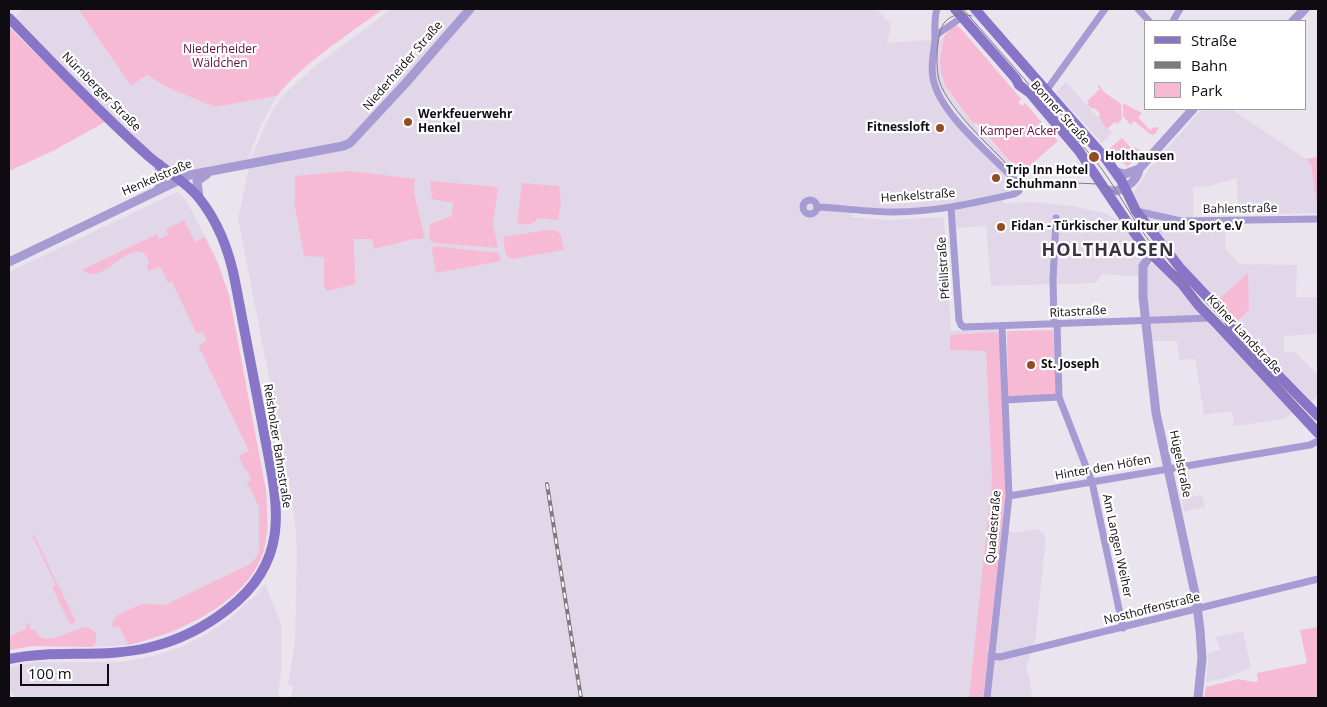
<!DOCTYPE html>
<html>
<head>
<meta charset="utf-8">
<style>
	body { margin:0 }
	#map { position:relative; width:1327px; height:707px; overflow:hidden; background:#eae4ef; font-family:"Open Sans",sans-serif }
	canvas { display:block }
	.frame { position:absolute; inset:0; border:10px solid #0e0c10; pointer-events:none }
	.legend { position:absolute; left:1144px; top:20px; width:162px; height:90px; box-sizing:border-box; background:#fff; border:1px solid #9f9e9f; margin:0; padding:6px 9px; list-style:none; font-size:15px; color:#0e0c10 }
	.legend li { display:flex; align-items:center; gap:10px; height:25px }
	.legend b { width:25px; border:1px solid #9f9e9f }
	.scale { position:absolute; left:20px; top:664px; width:89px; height:22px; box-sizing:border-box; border:2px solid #0e0c10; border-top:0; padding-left:6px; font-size:15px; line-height:18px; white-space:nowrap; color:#0e0c10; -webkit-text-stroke:4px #fff; paint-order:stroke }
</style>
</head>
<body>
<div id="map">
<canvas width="1327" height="707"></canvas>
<div class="frame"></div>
<ul class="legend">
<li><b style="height:6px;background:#8875c7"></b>Straße</li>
<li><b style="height:6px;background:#7e7a82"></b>Bahn</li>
<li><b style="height:14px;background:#f6bad4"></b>Park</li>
</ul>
<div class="scale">100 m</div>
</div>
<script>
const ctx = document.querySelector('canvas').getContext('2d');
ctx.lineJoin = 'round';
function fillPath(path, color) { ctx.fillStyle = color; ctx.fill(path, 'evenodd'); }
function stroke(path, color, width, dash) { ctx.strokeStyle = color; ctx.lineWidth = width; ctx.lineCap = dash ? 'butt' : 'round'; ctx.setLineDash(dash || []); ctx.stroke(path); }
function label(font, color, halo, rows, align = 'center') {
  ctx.font = font + ' "Open Sans",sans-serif'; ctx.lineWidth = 4.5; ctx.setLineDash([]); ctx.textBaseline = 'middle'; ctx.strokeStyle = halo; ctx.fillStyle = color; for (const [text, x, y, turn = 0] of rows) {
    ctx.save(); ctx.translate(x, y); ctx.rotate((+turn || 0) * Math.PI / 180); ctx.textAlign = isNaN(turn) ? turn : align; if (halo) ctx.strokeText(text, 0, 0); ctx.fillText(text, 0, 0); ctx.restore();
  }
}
fillPath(new Path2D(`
	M23,9H78L131,86L147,75L168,88L215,107L277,96L260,127L247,164L184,173L172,169L138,144L14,23L16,16Z
	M391,9H876L891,24L887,43L927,40L932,42L931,60L940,99L1015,181L1012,189L1002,195L1004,203L1033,202L1072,206L1105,213L1126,224L1143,249L1142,263L1147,265L1157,264L1295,410L1285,419L1234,426L1232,411L1204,415L1195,359L1179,360L1177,341H1151L1145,277L1102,274L1096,283L991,286L986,226L954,228L952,207L910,211L856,209L853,204L851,217L890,220L941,217L944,218L951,331L996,328L1001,333L1008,492L1003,528L1014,533L1037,529L1046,537L1035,642L1026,667L1030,681L1032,698H291L293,686L288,684L295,643L297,550L295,523L284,454L238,219L251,157L272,111L283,95L314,67Z
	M944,36L940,59L943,82L947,90L973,123L1007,158L1022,169L1017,176L973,132L940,89L935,70L936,44Z
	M1066,82L1112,133L1102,143L1056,92Z
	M1202,109H1231L1306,159L1311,164L1318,213L1238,215L1237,178L1209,186L1193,187V221L1225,220V248L1239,264L1297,265L1296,297H1318V334L1284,336V352H1295L1318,375V395L1309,404L1255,347L1162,240L1130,198L1149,169Z
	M177,192L182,195L192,211L217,261L229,295L266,491L268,528L264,551L251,576L232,595L200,618L171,633L128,645L92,647L34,646L9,649V272Z
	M1188,471L1193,497L1202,495L1205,507L1184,512L1176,473Z
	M265,584L281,623V671L278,698H16L9,688V667L37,662H121L152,656L181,647L205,635L227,621L258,593Z
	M1243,631L1251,668L1226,678L1206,682L1209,652L1220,650L1216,637Z`), '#e2d7e9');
fillPath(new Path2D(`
	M78,9H383C347,36 305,61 277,96L215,107L168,88L147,75L131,86Z
	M955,24L962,30L1021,99L1018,102L1022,106L1025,103L1058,141L1026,169L1024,167L1022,169L1007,158L976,123H973L945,86L941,72L940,59L944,36Z
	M9,27L105,122L53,151L9,171Z
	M1099,85L1104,92L1121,104L1122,119L1117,124L1115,122L1107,129L1099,118L1100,114L1096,109L1091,108L1087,104H1089L1087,101L1100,89L1097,86Z
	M1123,103L1142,113L1138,117L1150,130L1154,127L1159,128L1154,135L1150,134L1134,121L1131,125L1123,116Z
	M1122,138L1132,149L1135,147L1141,152L1128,166L1125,165L1110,148Z
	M1318,157V211L1311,164L1306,159Z
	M350,171L415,179L414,193L425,239H413L374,249L372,239H354L355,284L327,291L324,287V257L304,256L294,201L295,200V176Z
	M430,181L498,187L493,224L498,248L435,243L429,240L430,224L452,216L453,203L432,199Z
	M522,183L559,186L561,202L558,220L538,218C533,226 525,225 517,223Z
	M184,220L195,242L205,237L217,261L229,295L266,491C267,510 269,530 264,549C250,602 177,634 128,645L119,626L114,628L112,625L114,619L118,615L141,604L165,605L252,563L259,553V507L247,482L251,480L247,470L245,471L239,456L249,451L199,347V345L207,341L203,332L197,334L172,282L168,283L160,266L149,271L147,268L149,260L144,253C122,244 103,287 82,270L157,234L159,239L168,235L166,229Z
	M546,230H553L560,233L564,248L563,250L512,259L506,255L503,237Z
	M433,246L499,253L501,261L436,273L432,250Z
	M1248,273L1249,310L1236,322L1217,301Z
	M1053,330L1056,397H1008L1007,331Z
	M995,332L998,334L1000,345L1006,490L983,698H969L992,479L986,351L950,350V335Z
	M31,533L35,537L76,622L70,624L52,587L56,585Z
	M28,623L31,630L34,629C44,652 72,627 88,627L96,633V642L92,647L33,646L9,650V637L27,628L25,624Z
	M1318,627V698H1204L1206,687L1238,679L1254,682L1258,681L1257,673L1307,663L1300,630Z`), '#f6bad4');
stroke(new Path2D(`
	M1138,9L1149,21
	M1173,21L1180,9
	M935,36L962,17
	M1046,91L1105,9
	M803 207a7 7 0 1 1 14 0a7 7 0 1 1-14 0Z
	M817,207C842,208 868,212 893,212C935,212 974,203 1014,194L1019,191V187L1017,182C992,155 939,114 933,78C930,63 935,50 935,36C935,27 934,18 937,9
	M951,208L959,320L961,325L964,327L1210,318
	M1136,211L1181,221L1318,219
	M1054,324L1053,280L1056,218
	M1057,324L1059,397L1092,482L1123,628
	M1005,400L1059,397
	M1009,496L1310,445L1318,441
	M991,656L1000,657L1318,579
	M987,698L1009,496L1002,327`), '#a69bd3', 7);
stroke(new Path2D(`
	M1293,21L1305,9
	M1117,172L1125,174L1139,169
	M1105,189C1118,196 1138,182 1139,169L1193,109
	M158,190C161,182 167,177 159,171L160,164
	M199,198L197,181L207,174
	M1157,237L1156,247L1143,266V297L1156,413L1196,598L1200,630L1202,658L1198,698
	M9,262L190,175L343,146L350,143L404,85L470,9`), '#a69bd3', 9);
stroke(new Path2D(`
	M955,9L1016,79L1019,85L1030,93L1079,151L1144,247L1182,284L1199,306L1218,325L1318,433
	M975,9L1106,159L1121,180L1136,211L1181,269L1227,318L1230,323L1274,371L1318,416
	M9,18C53,63 97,110 144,152C161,169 184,179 199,198C219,223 229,250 235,281C244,328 253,375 262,422C275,495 297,556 228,609C205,627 180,640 151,647C104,659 56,649 9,659`), '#8875c7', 10);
stroke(new Path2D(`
	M963,9L1095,160C1117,188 1132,220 1154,247C1205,311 1263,368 1318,426
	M972,16C962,13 951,14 944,23C936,35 935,70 940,83C949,107 979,136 997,154C1005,162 1013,172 1022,178L1032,181L1098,184L1107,187L1116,193`), '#7e7a82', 1);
const rail = new Path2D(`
	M547,484L581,698`);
stroke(rail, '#7e7a82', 4);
stroke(rail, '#fff', 2, [5.5]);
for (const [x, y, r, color] of [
	[408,122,5,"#924d23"],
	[940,128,5,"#924d23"],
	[1094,157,6,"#924d23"],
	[996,178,5,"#924d23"],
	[1001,227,5,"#924d23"],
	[1031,365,5,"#924d23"]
]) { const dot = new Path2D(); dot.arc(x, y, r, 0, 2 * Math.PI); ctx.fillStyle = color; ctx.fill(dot); stroke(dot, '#fff', 2); }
label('12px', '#61113e', '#fff', [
	["Niederheider",220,50],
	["Wäldchen",220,64],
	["Kamper Acker",1019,132]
]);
label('12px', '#0e0c10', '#fff', [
	["Niederheider Straße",403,66,-49],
	["Nürnberger Straße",101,92,45],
	["Bonner Straße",1060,113,48],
	["Henkelstraße",157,178,-23],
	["Henkelstraße",918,196,-4],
	["Bahlenstraße",1240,209,-1],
	["Pfeillstraße",944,268,-94],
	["Ritastraße",1078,312,-3],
	["Kölner Landstraße",1244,335,47],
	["Reisholzer Bahnstraße",277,446,81],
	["Hügelstraße",1180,464,78],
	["Hinter den Höfen",1103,468,-10],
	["Quadestraße",994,527,-85],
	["Am Langen Weiher",1117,546,78],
	["Nosthoffenstraße",1152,609,-14]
]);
label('bold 12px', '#0e0c10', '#fff', [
	["Werkfeuerwehr",418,115],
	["Henkel",418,129],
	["Fitnessloft",930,128,"right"],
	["Holthausen",1105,157],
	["Trip Inn Hotel",1006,171],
	["Schuhmann",1006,185],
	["Fidan - Türkischer Kultur und Sport e.V",1011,227],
	["St. Joseph",1041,365]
], 'left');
ctx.letterSpacing = '1px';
label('bold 18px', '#39333c', '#fff', [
	["HOLTHAUSEN",1108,251]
]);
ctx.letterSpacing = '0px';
</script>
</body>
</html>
